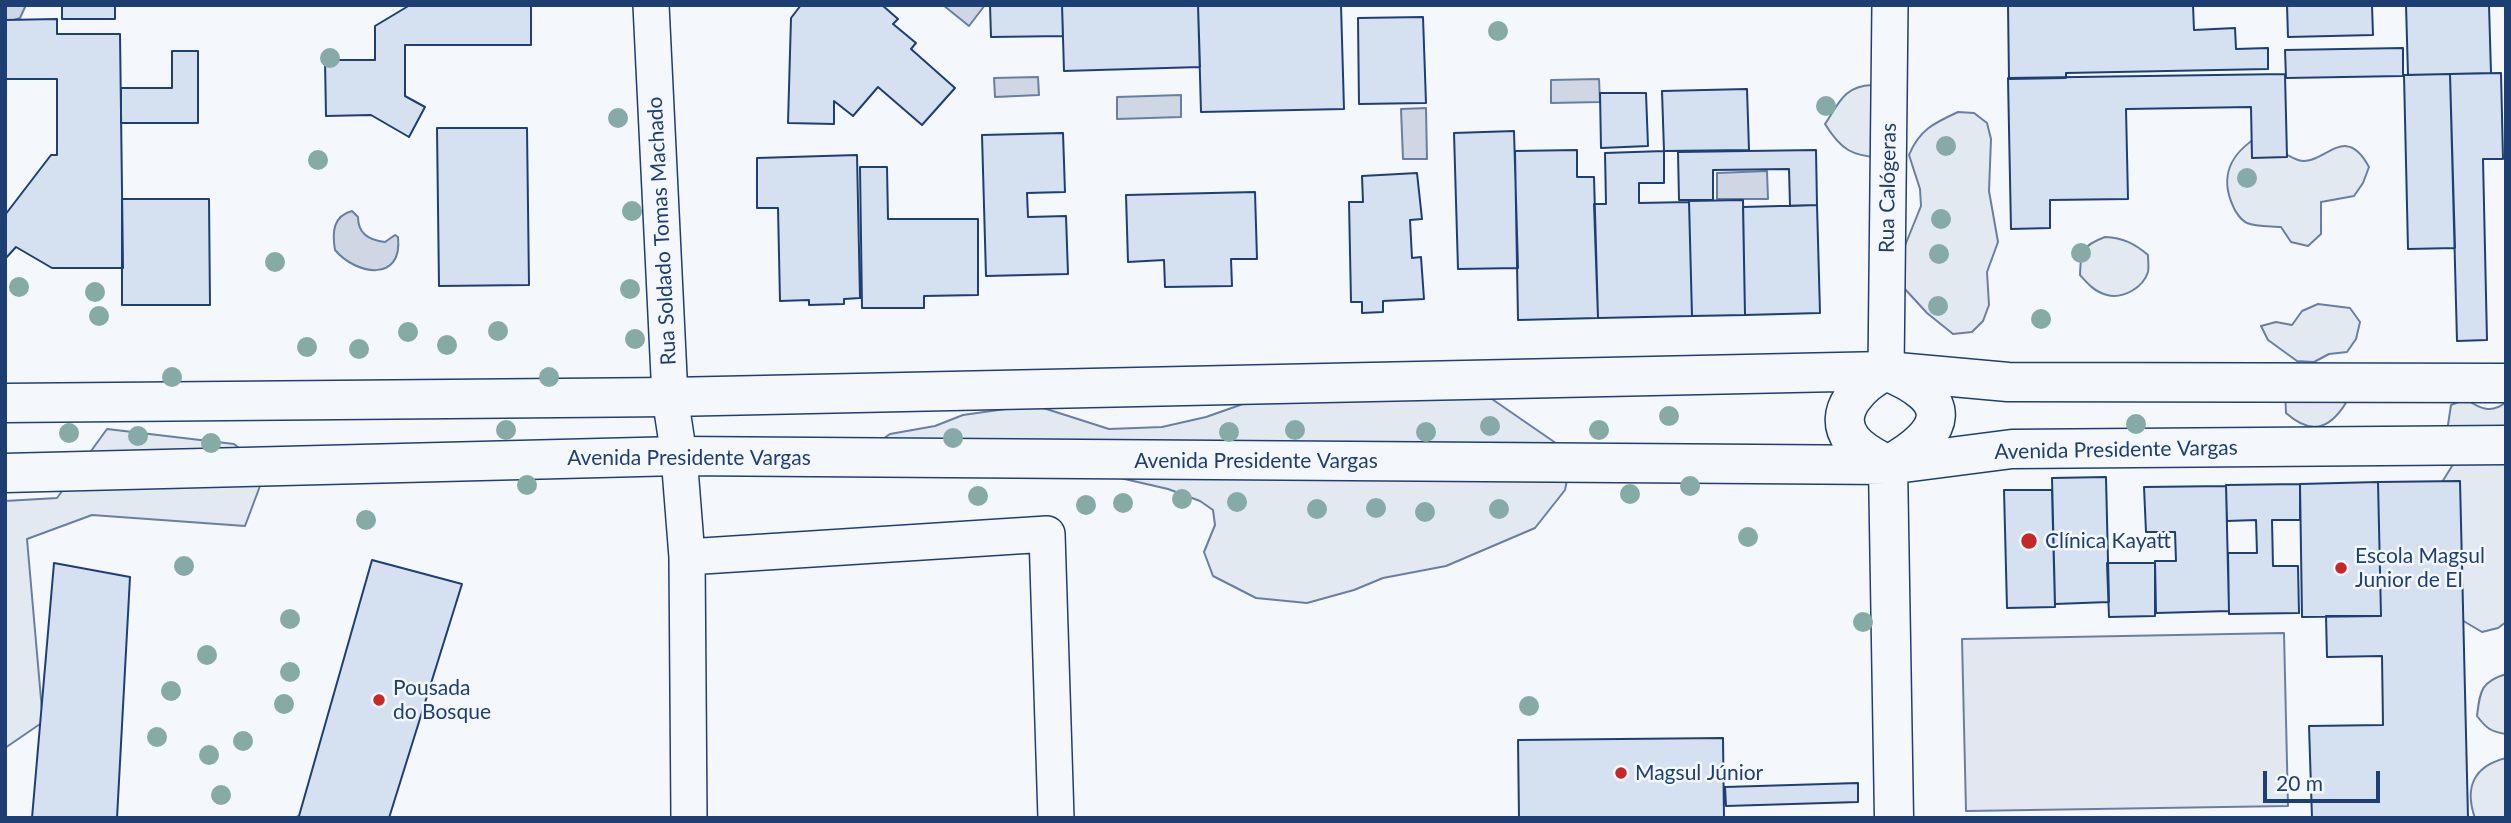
<!DOCTYPE html>
<html>
<head>
<meta charset="utf-8">
<style>
	body { margin:0 }
	#map { position:relative; width:2511px; height:823px; overflow:hidden; background:#f4f7fb; font-family:Lato,sans-serif }
	canvas { display:block }
	.frame { position:absolute; inset:0; border:7px solid #1d3f73; pointer-events:none }
	.scale { position:absolute; left:2263px; top:771px; width:117px; height:32px; box-sizing:border-box; border:4px solid #1d3f73; border-top:0; padding-left:9px; font-size:21px; line-height:24px; white-space:nowrap; color:#1d3f73; -webkit-text-stroke:5px #f4f7fb; paint-order:stroke }
</style>
</head>
<body>
<div id="map">
<canvas width="2511" height="823"></canvas>
<div class="frame"></div>
<div class="scale">20 m</div>
</div>
<script>
const ctx = document.querySelector('canvas').getContext('2d');
ctx.lineJoin = 'round';
function fillPath(path, color) { ctx.fillStyle = color; ctx.fill(path, 'evenodd'); }
function stroke(path, color, width, dash) { ctx.strokeStyle = color; ctx.lineWidth = width; ctx.lineCap = dash ? 'butt' : 'round'; ctx.setLineDash(dash || []); ctx.stroke(path); }
function label(font, color, halo, rows, align = 'center') {
  ctx.font = font + ' Lato,sans-serif'; ctx.lineWidth = 5; ctx.setLineDash([]); ctx.textBaseline = 'middle'; ctx.strokeStyle = halo; ctx.fillStyle = color; for (const [text, x, y, turn = 0] of rows) {
    ctx.save(); ctx.translate(x, y); ctx.rotate((+turn || 0) * Math.PI / 180); ctx.textAlign = isNaN(turn) ? turn : align; if (halo) ctx.strokeText(text, 0, 0); ctx.fillText(text, 0, 0); ctx.restore();
  }
}
const green = new Path2D(`
	M1872,85L1882,158C1852,156 1841,150 1825,124C1839,103 1844,86 1872,85Z
	M1958,112L1974,113L1987,123L1991,139L1989,191L1998,242L1987,272L1989,305L1983,321L1972,332L1953,334L1927,313L1903,287L1902,253L1921,206L1920,189L1909,155C1919,130 1934,123 1958,112Z
	M2259,136C2271,143 2285,156 2298,160C2324,168 2344,120 2369,167L2363,183L2354,196L2321,202V234L2308,246L2291,242L2281,227C2271,226 2256,227 2247,223C2242,221 2235,212 2233,206C2219,175 2231,153 2259,136Z
	M2105,237C2123,238 2134,243 2148,255C2148,260 2149,267 2148,272C2143,288 2123,299 2107,295C2095,292 2088,284 2080,275C2081,251 2081,246 2105,237Z
	M2318,304L2350,308L2360,322L2356,339L2347,352L2329,354L2314,362L2297,361L2268,340L2261,326L2276,322L2292,325L2302,311Z
	M2285,389L2350,396C2333,427 2314,438 2286,413Z
	M1277,392L1489,397L1563,448L1571,460L1565,490L1535,528L1446,566L1383,578L1354,590L1307,603L1256,598L1213,576L1204,552L1215,525L1213,510L1200,501L1168,489L1055,463L877,443L890,434L935,426L963,415L1034,405L1109,429L1162,427L1206,417Z
	M2466,399C2480,409 2492,414 2506,402V622L2498,628L2482,632L2455,616L2439,487L2457,458L2446,438L2451,405Z
	M107,429L234,444L266,470L245,526L92,515L27,539L43,722L5,748V501L57,498Z
	M2506,674V734C2491,732 2486,728 2477,716C2480,692 2480,682 2506,674Z
	M2506,758V818H2475C2464,787 2474,766 2506,758Z`);
fillPath(green, '#e3e9f0');
stroke(green, '#687fa3', 2);
const parking = new Path2D(`
	M2284,633L2288,806L1966,811L1962,639Z`);
fillPath(parking, '#e3e8f0');
stroke(parking, '#687fa3', 2);
const water = new Path2D(`
	M5,5H26L20,18L5,23Z
	M943,5H985L969,26Z
	M1038,77L1039,95L995,97L994,78Z
	M1599,79L1600,102L1551,103V80Z
	M1181,95V117L1117,119V97Z
	M1426,108L1427,159H1403L1401,109Z
	M1767,171L1768,199H1717V173Z
	M352,211L358,217C358,234 369,240 385,242L395,235L398,237C403,283 356,275 335,250C332,232 333,216 352,211Z`);
fillPath(water, '#cfd7e4');
stroke(water, '#687fa3', 2);
const building = new Path2D(`
	M62,5H115V19H62Z
	M410,5H531V45H405V96L425,107L409,137L371,115L326,116L325,60H375V26Z
	M801,5H882L898,19L893,24L916,43L911,49L955,88L922,125L878,87L853,116L834,101V124L788,123L791,18Z
	M990,5H1062L1063,36L991,37Z
	M1062,5H1198L1200,67L1064,71Z
	M1198,5H1341L1344,109L1201,112Z
	M2008,5H2193L2194,30L2235,28L2236,49L2268,48V69L2066,73V78L2009,79Z
	M2287,5H2372L2373,35L2288,37Z
	M2406,5H2489L2491,73L2408,75Z
	M1423,17L1426,103L1359,104L1358,18Z
	M57,19V34H120L123,268H52L16,247L5,259V215L51,155H57V79H5V20Z
	M2403,48V76L2286,78L2285,50Z
	M172,51H198V123H121V88H172Z
	M2501,73L2503,159H2483L2487,340L2457,341L2450,74Z
	M2285,74L2287,157L2252,158L2251,107L2126,109L2128,199L2050,200V228L2011,229L2008,78Z
	M2450,74L2455,248L2408,249L2404,75Z
	M1747,89L1749,150L1664,151L1662,91Z
	M1600,93H1646L1648,146L1601,148Z
	M437,128H527L529,285L439,286Z
	M1514,131L1518,268L1458,269L1454,133Z
	M1063,133L1065,192L1027,193L1028,217L1066,216L1068,274L986,276L982,135Z
	M1577,150V177H1594L1598,318L1518,320L1515,151Z
	M1816,150L1817,205L1790,206L1789,169L1713,170V200H1679L1678,152Z
	M1664,151V183H1639V203L1689,202L1692,316L1598,318L1594,204H1606L1605,153Z
	M857,155L860,298L844,299V304L809,305V300L780,301L778,208H757V158Z
	M860,167H887L888,219H978V295L924,296V308H862Z
	M1417,173L1422,219L1410,220L1412,258L1421,257L1424,299L1383,301V312L1362,313V302H1351L1349,202H1363L1362,176Z
	M1255,192L1257,259H1231L1232,286L1165,287L1164,260L1128,262L1126,195Z
	M122,199H209L210,305H122Z
	M1743,200L1745,315L1692,316L1689,201Z
	M1817,205L1820,313L1745,315L1743,207Z
	M2106,477L2109,602L2055,604L2052,478Z
	M2460,481L2468,818H2312L2309,726L2383,725L2382,656L2327,657L2326,616H2381L2378,482Z
	M2378,482L2381,616L2302,617L2300,484Z
	M2300,484V520H2272L2273,566H2298L2299,613L2229,614L2228,553H2257L2256,520L2227,521L2226,485Z
	M2226,486L2229,611L2156,613L2155,561H2176L2175,532H2146L2144,487Z
	M2004,490H2052L2055,607L2007,608Z
	M372,560L462,584L389,818H295L299,816Z
	M54,563L130,577L117,818H32Z
	M2107,563H2155V616L2109,617Z
	M1723,738L1724,818H1519L1518,740Z
	M1858,783V802L1726,806L1725,787Z`);
fillPath(building, '#d5e0f0');
stroke(building, '#1d3f73', 2);
const street = new Path2D(`
	M651,5L670,397L679,456L687,557L689,818
	M1886,371L1890,5
	M687,557L1047,534L1056,818`);
const secondary = new Path2D(`
	M1886,371C1956,399 1948,432 1888,465C1875,458 1861,452 1852,440C1830,411 1863,382 1886,371Z
	M5,403L670,397L1886,371L2008,382L2506,383
	M1888,465L1894,818
	M5,473L679,456L1888,465L2012,449L2506,445`);
stroke(street, '#1d3f73', 38);
stroke(secondary, '#1d3f73', 41);
stroke(street, '#f4f7fb', 35);
stroke(secondary, '#f4f7fb', 38);
ctx.fillStyle = '#86aba6';
for (const [x, y] of [
	[1498,31],
	[330,58],
	[1826,106],
	[618,118],
	[1946,146],
	[318,160],
	[2247,178],
	[632,211],
	[1941,219],
	[2081,253],
	[1939,254],
	[275,262],
	[19,287],
	[630,289],
	[95,292],
	[1938,306],
	[99,316],
	[2041,319],
	[498,331],
	[408,332],
	[635,339],
	[447,345],
	[307,347],
	[359,349],
	[172,377],
	[549,377],
	[1669,416],
	[2136,424],
	[1490,426],
	[506,430],
	[1295,430],
	[1599,430],
	[1229,432],
	[1426,432],
	[69,433],
	[138,436],
	[953,438],
	[211,443],
	[527,485],
	[1690,486],
	[1630,494],
	[978,496],
	[1182,499],
	[1237,502],
	[1123,503],
	[1086,505],
	[1376,508],
	[1317,509],
	[1499,509],
	[1425,512],
	[366,520],
	[1748,537],
	[184,566],
	[290,619],
	[1863,622],
	[207,655],
	[290,672],
	[171,691],
	[284,704],
	[1529,706],
	[157,737],
	[243,741],
	[209,755],
	[221,795]
]) { ctx.beginPath(); ctx.arc(x, y, 10, 0, 2 * Math.PI); ctx.fill(); }
for (const [x, y, r, color] of [
	[2029,541,9,"#c62828"],
	[2341,568,7,"#c62828"],
	[379,700,7,"#c62828"],
	[1621,773,7,"#c62828"]
]) { const dot = new Path2D(); dot.arc(x, y, r, 0, 2 * Math.PI); ctx.fillStyle = color; ctx.fill(dot); stroke(dot, '#f4f7fb', 2.5); }
label('21px', '#1d3f73', '#f4f7fb', [
	["Rua Calógeras",1888,188,-89],
	["Rua Soldado Tomas Machado",662,231,-93],
	["Avenida Presidente Vargas",2116,450,-1],
	["Avenida Presidente Vargas",689,458],
	["Avenida Presidente Vargas",1256,461]
]);
label('21px', '#1d3f73', '#f4f7fb', [
	["Clínica Kayatt",2045,541],
	["Escola Magsul",2355,556],
	["Junior de EI",2355,580],
	["Pousada",393,688],
	["do Bosque",393,712],
	["Magsul Júnior",1635,773]
], 'left');
</script>
</body>
</html>
